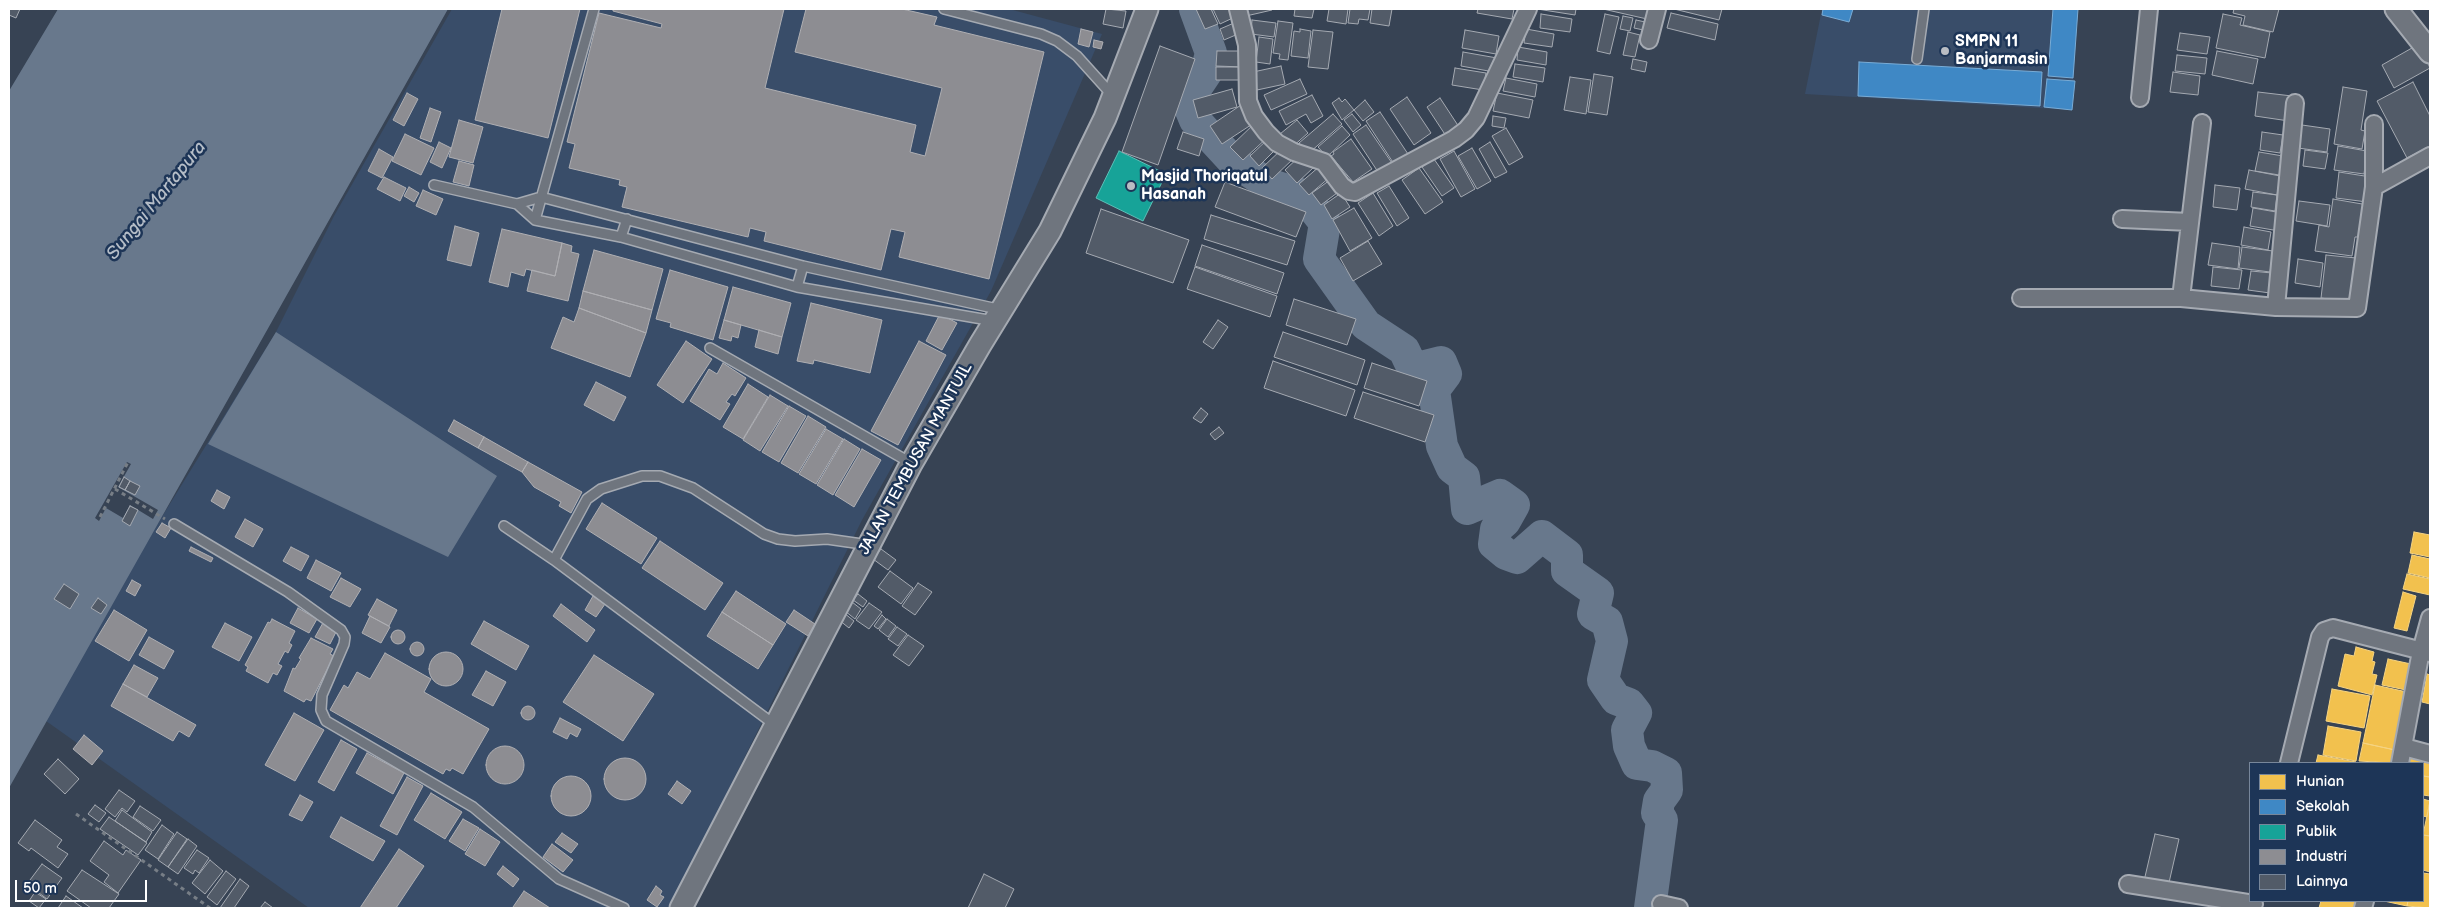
<!DOCTYPE html>
<style>
body{margin:0}
#map{position:relative;width:2439px;height:917px;overflow:hidden;background:#374354;font-family:"Balsamiq Sans",sans-serif}
canvas{display:block}
.frame{position:absolute;inset:0;border:10px solid #fff;pointer-events:none}
.legend{position:absolute;left:2249px;top:762px;width:175px;height:140px;box-sizing:border-box;background:#1d3557;border:1px solid #77869a;margin:0;padding:6px 9px;list-style:none;font-size:15px;color:#fff}
.legend li{display:flex;align-items:center;gap:10px;height:25px}
.legend b{width:25px;border:1px solid #77869a}
.scale{position:absolute;left:15px;top:880px;width:132px;height:22px;box-sizing:border-box;border:2px solid #fff;border-top:0;padding-left:6px;font-size:15px;line-height:18px;white-space:nowrap;color:#fff;-webkit-text-stroke:4px #1d3557;paint-order:stroke}
</style>
<div id="map">
<canvas width="2439" height="917"></canvas>
<div class="frame"></div>
<ul class="legend">
<li><b style="height:14px;background:#f2c14e"></b>Hunian</li>
<li><b style="height:14px;background:#3f88c5"></b>Sekolah</li>
<li><b style="height:14px;background:#17a398"></b>Publik</li>
<li><b style="height:14px;background:#8d8d92"></b>Industri</li>
<li><b style="height:14px;background:#525b68"></b>Lainnya</li>
</ul>
<div class="scale">50 m</div>
</div>
<script>
const context = document.querySelector('canvas').getContext('2d');
context.lineJoin = 'round';
function fill(path, color) { context.fillStyle = color; context.fill(path, 'evenodd'); }
const toPath = rows => new Path2D(rows.map(r => 'M' + r).join(''));
function stroke(path, color, width, dash) { context.strokeStyle = color; context.lineWidth = width; context.lineCap = dash ? 'butt' : 'round'; context.setLineDash(dash || []); context.stroke(path); }
function label(font, color, halo, rows, align = 'center') {
  context.font = font + ' "Balsamiq Sans",sans-serif'; context.lineWidth = 5; context.setLineDash([]); context.textBaseline = 'middle'; context.strokeStyle = halo; context.fillStyle = color; for (const [text, x, y, turn = 0] of rows) {
    context.save(); context.translate(x, y); context.rotate((+turn || 0) * Math.PI / 180); context.textAlign = isNaN(turn) ? turn : align; if (halo) context.strokeText(text, 0, 0); context.fillText(text, 0, 0); context.restore();
  }
}
const built = toPath([
 [452,9,1009,9,1102,34,991,291,862,520,670,908,309,908,39,716,276,332,334,216],
 [1822,9,2078,9,2072,110,1805,94]
]);
const water = toPath([
 [58,9,448,9,9,788,9,91],
 [276,332,497,476,448,557,208,444]
]);
const pier = toPath([
 [127,462,131,464,118,487,158,510,153,519,130,505,123,518,106,508,99,521,95,518]
]);
const homes = toPath([
 [2414,532,2430,535,2430,557,2410,553,2414,532],
 [2412,555,2430,559,2430,578,2408,573,2412,555],
 [2407,574,2430,579,2430,595,2403,589,2407,574],
 [2403,592,2416,596,2407,631,2394,628,2403,592],
 [2356,647,2374,652,2372,661,2375,662,2372,674,2377,675,2372,695,2338,686,2345,654,2354,656,2356,647],
 [2388,659,2411,664,2406,690,2382,685,2388,659],
 [2427,674,2430,675,2430,704,2422,702,2427,674],
 [2375,685,2407,692,2395,750,2363,743,2375,685],
 [2332,689,2370,696,2364,728,2326,721,2332,689],
 [2328,726,2361,732,2356,761,2323,755,2328,726],
 [2363,743,2395,750,2392,763,2359,761,2363,743],
 [2409,753,2430,757,2430,777,2423,776,2423,763,2407,763,2409,753],
 [2318,755,2356,762,2356,763,2316,763,2318,755],
 [2423,776,2430,777,2430,796,2423,795,2423,776],
 [2423,799,2430,801,2427,817,2423,816,2423,799],
 [2430,801,2430,836,2423,835,2430,801],
 [2423,835,2430,836,2430,872,2423,870,2423,835],
 [2423,873,2430,874,2430,908,2407,906,2408,901,2423,901,2423,873],
 [2321,901,2356,901,2354,908,2319,908,2321,901],
 [2384,901,2408,901,2407,906,2384,901]
]);
const schools = toPath([
 [1823,9,1853,9,1849,22,1822,15,1823,9],
 [2053,9,2078,9,2073,78,2048,76,2053,9],
 [1859,62,2042,72,2040,106,1858,96,1859,62],
 [2047,79,2075,81,2072,110,2044,107,2047,79]
]);
const public = toPath([
 [1119,151,1166,174,1143,221,1096,198,1119,151]
]);
const industry = toPath([
 [502,9,580,9,548,138,475,120,502,9],
 [613,9,784,9,765,88,916,125,910,152,925,156,942,88,795,52,806,9,902,9,937,17,934,25,1044,52,989,279,899,257,905,232,891,229,881,270,764,241,766,232,750,228,748,237,622,207,627,187,619,185,620,180,569,168,575,144,567,142,599,13,661,28,662,24,613,11,613,9],
 [1081,29,1093,32,1089,47,1078,44,1081,29],
 [1094,40,1103,42,1101,49,1093,47,1094,40],
 [407,93,418,99,404,126,393,120,407,93],
 [430,108,441,112,431,142,420,138,430,108],
 [459,120,483,127,473,163,449,157,459,120],
 [405,134,434,148,421,175,392,161,405,134],
 [439,142,451,148,442,168,430,162,439,142],
 [379,149,393,157,382,178,368,171,379,149],
 [459,161,474,165,469,186,453,182,459,161],
 [384,177,406,188,400,201,377,189,384,177],
 [409,187,419,193,414,202,404,196,409,187],
 [423,190,443,199,436,215,416,206,423,190],
 [455,226,479,233,471,266,447,260,455,226],
 [502,229,562,243,555,276,526,269,524,276,511,272,508,287,489,282,502,229],
 [562,243,572,246,571,252,579,254,568,301,527,291,532,270,555,276,562,243],
 [594,250,663,269,652,310,583,291,594,250],
 [670,270,728,287,713,340,670,327,671,323,656,319,670,270],
 [733,287,791,303,782,337,724,320,733,287],
 [583,291,652,310,646,333,579,308,583,291],
 [811,303,882,320,870,373,814,360,813,364,797,361,811,303],
 [579,308,646,333,630,377,551,348,563,317,574,322,579,308],
 [940,314,957,323,942,350,926,341,940,314],
 [724,320,741,325,738,338,732,336,731,341,719,338,724,320],
 [759,330,782,337,778,354,755,347,759,330],
 [686,341,712,359,683,403,657,385,686,341],
 [919,341,946,355,898,445,871,431,919,341],
 [723,363,746,378,735,396,732,394,726,402,730,404,720,420,690,401,709,369,717,374,723,363],
 [596,382,626,397,614,421,584,405,596,382],
 [748,384,768,397,743,439,723,427,748,384],
 [770,395,788,406,760,451,743,440,770,395],
 [789,406,806,416,779,462,762,452,789,406],
 [808,416,826,427,798,473,781,463,808,416],
 [454,420,484,437,478,448,448,431,454,420],
 [826,429,843,439,816,484,799,474,826,429],
 [484,437,528,462,522,472,478,448,484,437],
 [844,439,860,449,833,495,817,485,844,439],
 [862,449,881,460,854,507,835,495,862,449],
 [528,462,582,492,571,513,559,506,561,502,534,487,522,472,528,462],
 [217,490,230,497,224,509,211,501,217,490],
 [602,503,657,538,641,564,586,529,602,503],
 [245,519,263,529,253,547,235,537,245,519],
 [162,523,171,528,165,538,156,532,162,523],
 [660,541,723,583,705,610,642,568,660,541],
 [191,547,213,558,211,562,189,551,191,547],
 [291,547,309,556,301,571,283,561,291,547],
 [316,560,341,573,331,591,307,578,316,560],
 [341,578,361,589,350,607,330,597,341,578],
 [132,580,141,585,135,596,126,591,132,580],
 [736,591,786,624,773,645,722,612,736,591],
 [593,596,605,604,596,617,585,610,593,596],
 [377,599,397,610,389,626,368,615,377,599],
 [561,604,595,630,587,642,553,616,561,604],
 [298,608,317,619,309,633,290,623,298,608],
 [114,610,147,630,129,661,95,641,114,610],
 [794,610,815,624,808,636,786,622,794,610],
 [722,612,773,645,758,669,707,636,722,612],
 [370,616,390,627,381,643,362,633,370,616],
 [272,619,295,631,289,643,292,645,288,653,285,651,278,664,282,666,277,675,273,673,268,683,246,671,248,667,245,665,268,622,270,623,272,619],
 [324,621,333,626,331,630,336,632,330,644,315,637,324,621],
 [484,621,529,646,516,670,471,644,484,621],
 [225,623,252,637,239,661,212,647,225,623],
 '391 637a7 7 0 1 1 14 0a7 7 0 1 1-14 0Z',
 [149,637,174,651,164,669,139,655,149,637],
 [311,638,333,649,330,654,334,656,311,701,306,699,304,702,284,691,293,668,295,669,301,659,299,658,311,638],
 '410 649a7 7 0 1 1 14 0a7 7 0 1 1-14 0Z',
 '429 669a17 17 0 1 1 34 0a17 17 0 1 1-34 0Z',
 [385,653,431,679,424,692,489,729,463,774,452,768,450,771,446,769,443,774,330,710,344,685,348,688,357,672,370,679,385,653],
 [594,655,654,694,623,741,563,702,594,655],
 [134,665,158,678,147,697,123,684,134,665],
 [486,671,506,682,493,706,472,695,486,671],
 [123,684,196,725,189,737,179,731,173,741,111,706,123,684],
 '521 713a7 7 0 1 1 14 0a7 7 0 1 1-14 0Z',
 [294,713,324,730,295,781,265,765,294,713],
 [560,718,581,729,577,737,570,733,567,739,553,732,560,718],
 [84,735,103,751,92,765,73,749,84,735],
 [341,740,357,749,334,791,318,782,341,740],
 '486 765a19 19 0 1 1 38 0a19 19 0 1 1-38 0Z',
 [367,753,404,773,393,794,356,773,367,753],
 '604 779a21 21 0 1 1 42 0a21 21 0 1 1-42 0Z',
 '551 796a20 20 0 1 1 40 0a20 20 0 1 1-40 0Z',
 [407,777,423,786,397,835,380,826,407,777],
 [677,781,691,791,682,804,668,794,677,781],
 [431,793,462,812,445,839,414,820,431,793],
 [300,795,313,802,302,821,289,815,300,795],
 [341,817,385,841,373,861,330,837,341,817],
 [463,819,479,828,465,851,449,841,463,819],
 [480,829,500,842,485,866,465,854,480,829],
 [562,833,578,844,571,853,555,842,562,833],
 [552,844,573,860,563,872,543,857,552,844],
 [399,849,424,866,396,908,360,908,399,849],
 [503,866,519,879,513,887,497,874,503,866],
 [656,886,662,891,660,895,664,897,657,907,647,900,656,886],
 [524,891,550,908,515,908,513,907,524,891]
]);
const river = toPath([
 [1195,9,1211,53,1206,73,1190,97,1190,108,1195,120,1232,160,1268,184,1303,195,1325,223,1319,259,1366,325,1404,350,1413,369,1441,362,1446,374,1434,390,1442,446,1452,468,1464,477,1467,509,1500,495,1514,505,1505,521,1496,529,1494,544,1506,554,1517,558,1542,536,1567,555,1567,571,1598,593,1593,614,1607,622,1612,641,1603,680,1616,699,1629,704,1636,713,1627,730,1629,746,1637,764,1652,766,1666,773,1667,790,1659,801,1657,813,1662,820,1650,908]
]);
const building = toPath([
 [9,9,20,9,16,18,9,15,9,9],
 [1106,9,1126,11,1123,28,1103,24,1106,9],
 [1196,9,1211,9,1218,24,1205,29,1196,9],
 [1213,9,1234,9,1237,16,1220,24,1213,9],
 [1245,9,1271,9,1272,10,1246,16,1245,9],
 [1295,9,1314,9,1312,18,1294,16,1295,9],
 [1329,9,1348,9,1346,24,1327,21,1329,9],
 [1350,9,1370,9,1368,20,1359,19,1358,24,1348,23,1350,9],
 [1372,9,1392,9,1389,26,1370,23,1372,9],
 [1478,9,1514,9,1512,19,1477,13,1478,9],
 [1537,9,1576,9,1575,15,1537,9],
 [1603,9,1649,9,1647,19,1603,9],
 [1674,9,1722,9,1719,20,1674,9],
 [2234,9,2279,9,2273,32,2243,25,2245,16,2233,13,2234,9],
 [1671,13,1718,24,1715,40,1667,28,1671,13],
 [1541,14,1572,19,1570,32,1540,28,1541,14],
 [1605,14,1619,17,1610,54,1597,51,1605,14],
 [2223,14,2242,18,2240,25,2270,32,2265,58,2216,48,2223,14],
 [1623,16,1633,18,1630,31,1620,29,1623,16],
 [1252,20,1276,23,1274,37,1251,34,1252,20],
 [1636,20,1650,23,1648,31,1634,28,1636,20],
 [1278,21,1293,23,1288,60,1279,59,1280,54,1273,53,1278,21],
 [1234,23,1238,34,1224,40,1220,29,1234,23],
 [1300,29,1311,31,1308,58,1291,56,1294,31,1300,32,1300,29],
 [1526,29,1554,34,1552,47,1524,43,1526,29],
 [1313,30,1333,32,1328,69,1308,67,1313,30],
 [1465,30,1499,36,1496,54,1462,48,1465,30],
 [1628,32,1640,35,1635,57,1623,55,1628,32],
 [2180,33,2210,37,2207,54,2177,50,2180,33],
 [1259,37,1273,39,1270,64,1256,62,1259,37],
 [2419,44,2430,68,2394,88,2382,65,2419,44],
 [1160,46,1195,59,1158,165,1122,152,1160,46],
 [1518,47,1547,52,1546,65,1517,60,1518,47],
 [1217,51,1245,51,1244,67,1216,66,1217,51],
 [2217,51,2258,59,2253,84,2212,75,2217,51],
 [1463,52,1497,58,1494,72,1461,66,1463,52],
 [2177,55,2207,58,2205,74,2175,71,2177,55],
 [1633,59,1647,62,1645,72,1631,69,1633,59],
 [1515,64,1545,68,1543,82,1513,77,1515,64],
 [1281,66,1285,84,1257,90,1253,72,1281,66],
 [1216,67,1246,67,1246,80,1216,80,1216,67],
 [1455,68,1486,73,1483,90,1452,85,1455,68],
 [2173,72,2200,76,2198,95,2170,92,2173,72],
 [1594,74,1613,77,1607,115,1588,112,1594,74],
 [1570,77,1591,80,1586,114,1564,110,1570,77],
 [1506,78,1537,84,1535,97,1503,91,1506,78],
 [1300,79,1307,94,1271,110,1264,95,1300,79],
 [2413,82,2430,116,2430,146,2407,158,2377,101,2413,82],
 [2343,87,2367,91,2361,130,2365,131,2362,149,2334,144,2343,87],
 [1232,89,1237,107,1198,118,1193,100,1232,89],
 [2258,92,2292,96,2289,121,2255,116,2258,92],
 [1497,93,1533,100,1529,118,1493,111,1497,93],
 [1312,95,1323,116,1311,123,1306,114,1286,125,1279,111,1312,95],
 [1407,97,1431,133,1414,145,1390,109,1407,97],
 [1339,98,1342,102,1345,99,1354,110,1342,120,1332,103,1339,98],
 [1440,98,1459,127,1446,136,1427,107,1440,98],
 [1365,100,1374,112,1363,121,1354,110,1365,100],
 [1244,103,1257,121,1222,144,1210,126,1244,103],
 [1380,112,1408,154,1394,164,1366,121,1380,112],
 [1333,114,1342,124,1309,153,1299,143,1333,114],
 [1352,114,1361,125,1353,132,1344,120,1352,114],
 [1493,116,1506,118,1504,128,1492,126,1493,116],
 [1297,120,1308,133,1291,148,1280,134,1297,120],
 [1256,122,1269,136,1243,160,1230,147,1256,122],
 [1366,125,1394,166,1380,175,1353,134,1366,125],
 [2302,125,2330,129,2327,152,2298,148,2302,125],
 [1342,126,1350,135,1327,157,1318,147,1342,126],
 [1506,128,1523,157,1509,165,1492,136,1506,128],
 [1183,132,1204,139,1199,156,1177,149,1183,132],
 [2262,132,2283,135,2280,153,2260,150,2262,132],
 [1269,138,1278,147,1259,166,1250,156,1269,138],
 [1351,139,1372,169,1353,182,1331,156,1334,154,1333,152,1351,139],
 [1490,142,1507,172,1495,178,1479,149,1490,142],
 [2338,146,2367,151,2364,174,2334,170,2338,146],
 [1284,147,1294,158,1272,179,1262,168,1284,147],
 [1472,148,1491,181,1477,189,1458,156,1472,148],
 [2305,150,2328,153,2325,169,2303,166,2305,150],
 [1454,151,1475,189,1461,197,1440,159,1454,151],
 [2259,152,2283,156,2279,175,2255,171,2259,152],
 [1301,155,1313,168,1297,183,1285,170,1301,155],
 [1434,159,1454,188,1442,196,1422,167,1434,159],
 [1320,166,1330,177,1309,195,1299,184,1320,166],
 [1419,168,1443,202,1425,214,1402,180,1419,168],
 [2249,170,2280,176,2277,195,2245,189,2249,170],
 [2339,172,2371,177,2367,202,2336,198,2339,172],
 [1330,180,1341,190,1321,205,1312,193,1330,180],
 [1225,182,1306,212,1296,237,1215,207,1225,182],
 [2215,185,2240,188,2237,210,2213,207,2215,185],
 [1389,186,1409,218,1397,226,1377,193,1389,186],
 [2253,192,2277,195,2275,211,2251,207,2253,192],
 [1341,193,1350,207,1332,219,1324,205,1341,193],
 [1373,193,1393,226,1379,236,1358,203,1373,193],
 [2333,199,2368,205,2363,237,2355,237,2352,256,2315,251,2319,225,2329,227,2333,199],
 [2299,201,2330,205,2327,226,2296,221,2299,201],
 [1354,208,1372,238,1350,251,1333,220,1354,208],
 [2253,208,2282,213,2279,231,2250,226,2253,208],
 [1101,209,1189,240,1173,283,1086,253,1101,209],
 [1211,215,1295,241,1287,265,1204,239,1211,215],
 [2244,227,2271,232,2268,250,2241,245,2244,227],
 [1368,241,1382,264,1353,281,1340,258,1368,241],
 [2212,243,2240,247,2238,269,2208,265,2212,243],
 [1202,245,1284,273,1277,294,1195,266,1202,245],
 [2242,247,2273,251,2270,272,2239,268,2242,247],
 [2326,255,2356,258,2351,302,2321,298,2326,255],
 [2298,259,2323,263,2320,287,2295,283,2298,259],
 [1195,267,1277,296,1270,317,1187,289,1195,267],
 [2213,267,2242,270,2239,289,2211,286,2213,267],
 [2251,271,2272,273,2270,293,2248,290,2251,271],
 [1294,299,1356,319,1347,345,1286,325,1294,299],
 [1218,320,1228,327,1213,349,1203,342,1218,320],
 [1283,332,1365,360,1357,385,1274,357,1283,332],
 [1273,361,1355,390,1346,416,1264,388,1273,361],
 [1372,363,1427,381,1419,406,1364,388,1372,363],
 [1363,392,1434,415,1425,442,1354,418,1363,392],
 [1201,408,1208,414,1201,423,1193,418,1201,408],
 [1219,427,1224,433,1215,440,1210,434,1219,427],
 [124,477,130,481,125,490,119,487,124,477],
 [130,481,140,486,135,495,125,490,130,481],
 [130,506,138,510,130,526,122,521,130,506],
 [881,549,896,560,888,570,873,559,881,549],
 [890,571,913,588,901,604,878,587,890,571],
 [918,583,932,592,915,615,902,606,918,583],
 [64,584,79,594,70,609,54,599,64,584],
 [858,594,867,601,863,607,853,600,858,594],
 [98,598,107,605,101,614,91,608,98,598],
 [852,602,861,609,855,619,845,611,852,602],
 [869,603,882,612,869,629,856,620,869,603],
 [844,613,854,621,849,628,839,620,844,613],
 [882,615,886,619,878,629,874,626,882,615],
 [887,619,896,626,888,637,879,630,887,619],
 [897,627,907,634,898,646,888,639,897,627],
 [908,635,924,646,909,666,893,655,908,635],
 [58,759,79,779,65,794,44,774,58,759],
 [119,790,135,801,127,812,122,808,115,817,105,809,119,790],
 [95,805,106,813,99,822,88,814,95,805],
 [140,806,161,820,153,831,133,817,140,806],
 [122,810,152,832,146,842,115,821,122,810],
 [109,817,147,843,138,855,100,829,109,817],
 [35,820,62,840,57,847,68,854,58,868,31,848,29,851,18,843,35,820],
 [162,825,174,834,158,859,145,850,162,825],
 [177,832,187,839,168,867,158,860,177,832],
 [2155,834,2179,839,2168,887,2144,881,2155,834],
 [188,839,197,846,178,874,168,867,188,839],
 [104,841,123,855,126,850,141,860,118,893,104,882,109,875,90,861,104,841],
 [197,850,209,858,199,873,195,870,193,874,184,868,197,850],
 [210,860,223,871,205,894,192,883,210,860],
 [42,864,62,878,47,899,27,884,42,864],
 [82,870,119,894,109,908,91,908,67,891,82,870],
 [226,871,236,879,217,905,207,897,226,871],
 [984,874,1014,889,1005,908,968,908,984,874],
 [240,879,249,886,234,908,220,908,240,879],
 [35,892,46,899,39,908,29,901,35,892],
 [66,896,83,908,58,908,66,896],
 [265,902,273,908,260,908,265,902]
]);
const path = toPath([
 [115,489,165,519],
 [100,517,128,462],
 [76,814,210,908]
]);
const service = toPath([
 [944,9,1041,34,1057,41,1077,56,1113,96],
 [1917,59,1924,9],
 [434,185,517,204,535,220,621,237,797,287,994,321],
 [517,204,541,197,803,266,1002,310],
 [535,220,594,9],
 [621,237,627,219],
 [797,287,803,266],
 [710,348,911,463],
 [174,524,288,592,341,630,345,637,344,644,322,695,321,710,326,721,473,807,559,879,624,908],
 [504,526,554,560,775,725],
 [554,560,587,499,601,489,642,476,660,476,693,488,764,534,778,539,795,541,827,539,869,545]
]);
const minor = toPath([
 [1238,9,1247,45,1248,101,1254,116,1266,132,1277,143,1294,152,1324,162,1342,186,1349,191,1355,192,1454,139,1466,130,1476,118,1528,9],
 [1649,40,1657,9],
 [2140,98,2149,9],
 [2374,124,2374,187],
 [2122,219,2190,222],
 [2021,298,2181,298,2276,307,2357,308,2374,187,2430,156],
 [2181,298,2202,123],
 [2276,307,2295,103],
 [2404,747,2430,754],
 [2289,763,2320,637,2324,631,2333,628,2430,653],
 [2400,763,2421,651,2430,618],
 [2128,884,2254,904],
 [1661,904,1679,908],
 [2363,908,2365,901]
]);
const tertiary = toPath([
 [2396,9,2430,52],
 [681,908,911,464,980,345,1050,231,1105,118,1147,9]
]);
const markers = [
 [1945,51,5,"#b9bdc3"],
 [1131,186,5,"#b9bdc3"]
];
const poiNames = [
 ["SMPN 11",1955,42],
 ["Banjarmasin",1955,60],
 ["Masjid Thoriqatul",1141,177],
 ["Hasanah",1141,195]
];
const streetNames = [
 ["JALAN TEMBUSAN MANTUIL",916,459,-61]
];
const waterNames = [
 ["Sungai Martapura",157,201,-51]
];
fill(built, '#394d69');
fill(water, '#68788c');
fill(pier, '#374354');
fill(homes, '#f2c14e');
stroke(homes, '#f6d483', 1);
fill(schools, '#3f88c5');
stroke(schools, '#79acd6', 1);
fill(public, '#17a398');
stroke(public, '#5dbfb7', 1);
fill(industry, '#8d8d92');
stroke(industry, '#afafb3', 1);
stroke(river, '#68788c', 32);
fill(building, '#525b68');
stroke(building, '#a5aab2', 1);
stroke(service, '#a5aab2', 12);
stroke(minor, '#a5aab2', 20);
stroke(tertiary, '#a5aab2', 25);
stroke(path, '#777e86', 3, [4, 4]);
stroke(service, '#6f757e', 9);
stroke(minor, '#6f757e', 16);
stroke(tertiary, '#6f757e', 21);
for (const [x, y, r, color] of markers) { const dot = new Path2D(); dot.arc(x, y, r, 0, 2 * Math.PI); context.fillStyle = color; context.fill(dot); stroke(dot, '#1d3557', 2); }
label('bold 16px', '#fff', '#1d3557', poiNames, 'left');
label('16px', '#fff', '#1d3557', streetNames);
label('italic 18px', '#b6bec8', '#1d3557', waterNames);
</script>
